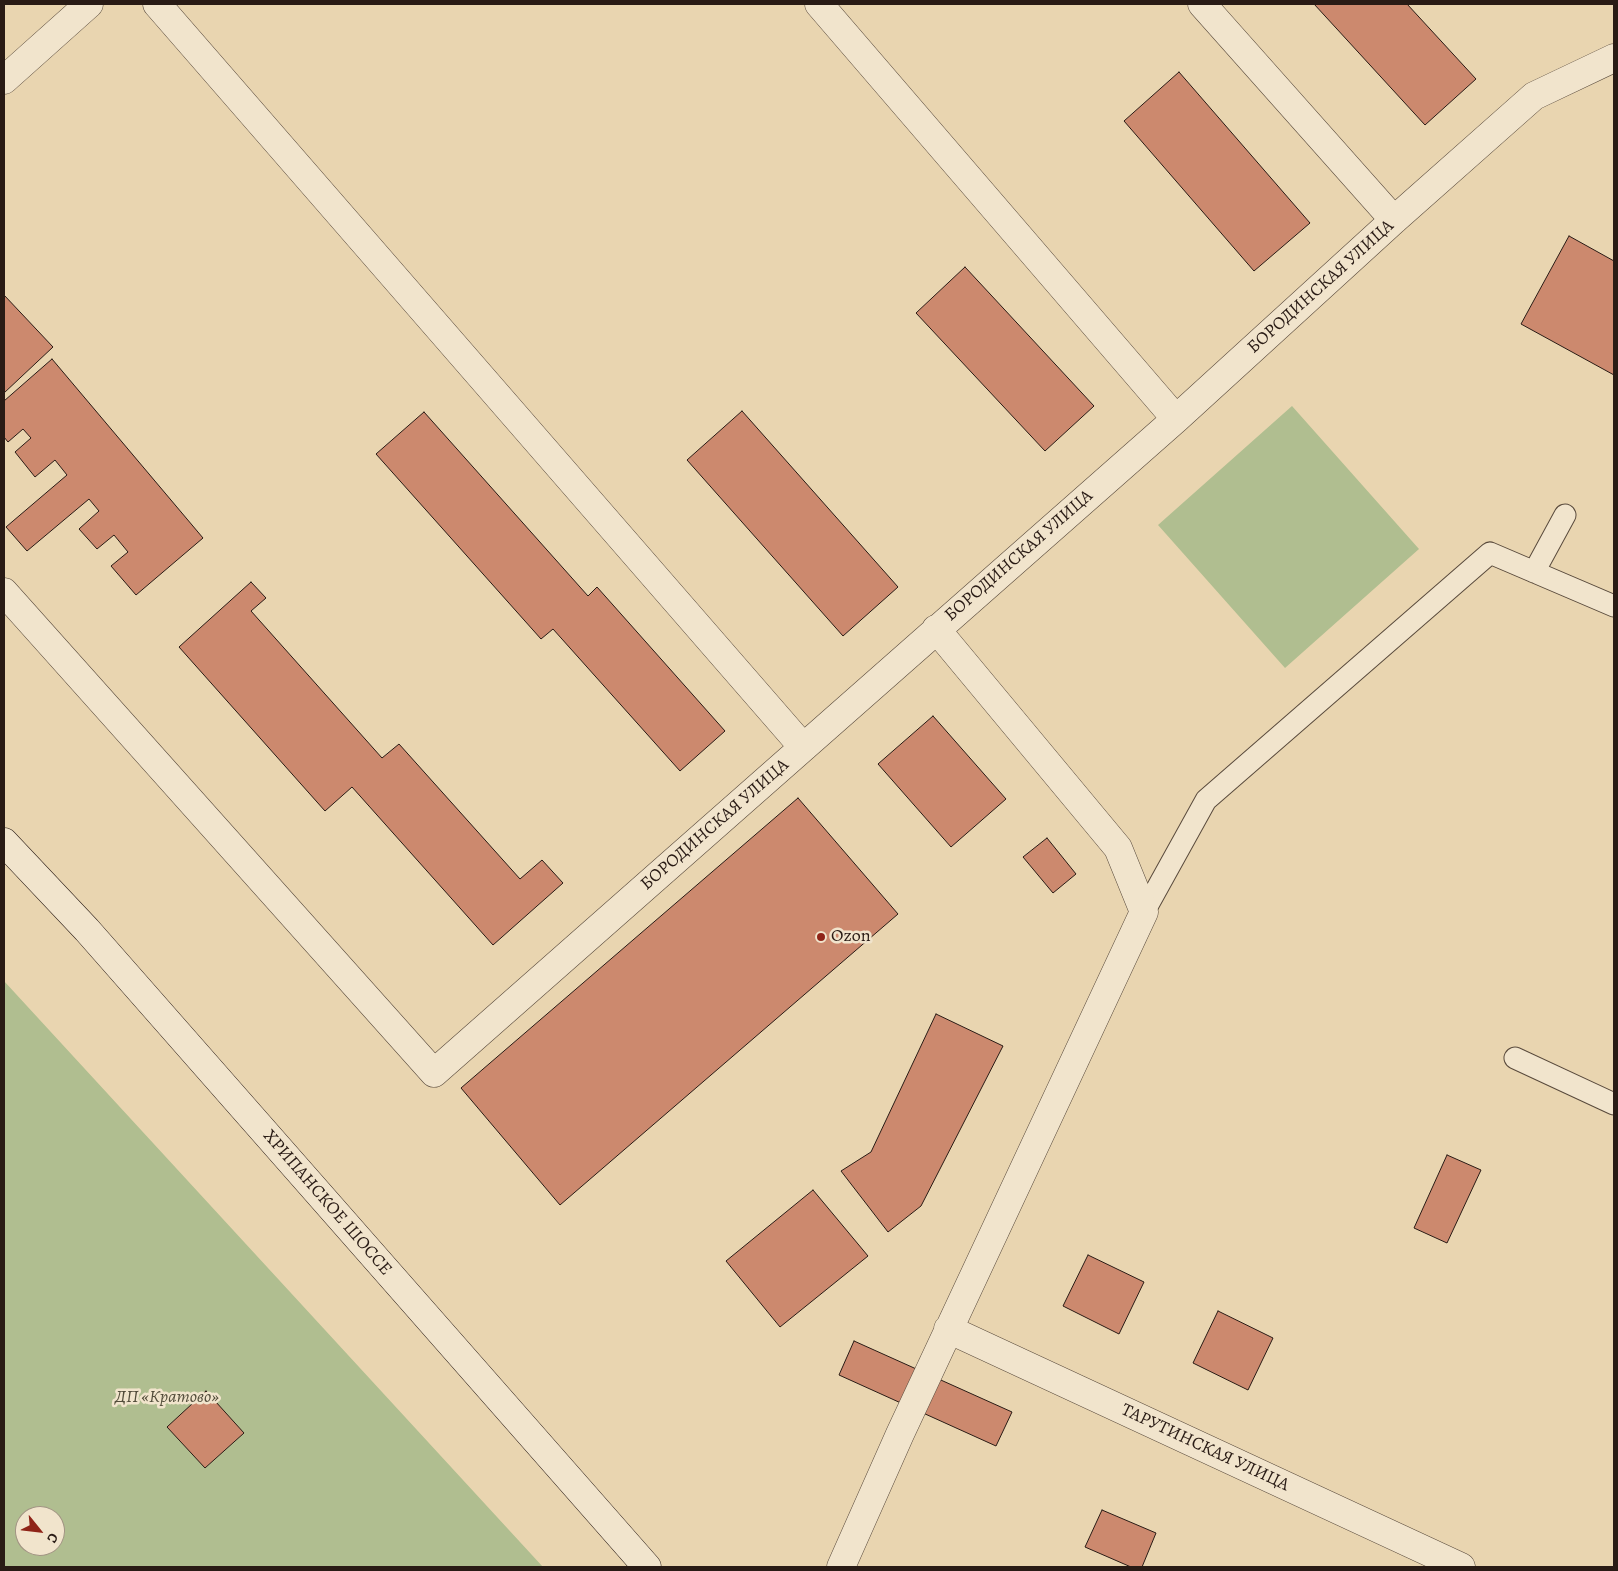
<!DOCTYPE html>
<meta charset="utf-8">
<style>
body{margin:0}
#map{position:relative;width:1618px;height:1571px;overflow:hidden;background:#e9d5b0;font-family:Alegreya,serif}
canvas{display:block}
.frame{position:absolute;inset:0;border:5px solid #291b15;pointer-events:none}
.north{position:absolute;left:15px;top:1506px;width:50px;height:50px;box-sizing:border-box;background:#f1e4cc;border:1px solid #a19483;border-radius:50%;rotate:119deg;font-size:14px;font-weight:700;line-height:20px;text-align:center;color:#291b15}
.north::after{content:'';display:block;margin:auto;width:18px;height:22px;background:#8f2418;clip-path:polygon(50% 0,100% 100%,50% 72%,0 100%)}
</style>
<div id="map">
<canvas width="1618" height="1571"></canvas>
<div class="frame"></div>
<div class="north">С</div>
</div>
<script>
const context = document.querySelector('canvas').getContext('2d');
context.lineJoin = 'round';
function fill(path, color) { context.fillStyle = color; context.fill(path, 'evenodd'); }
const toPath = rows => new Path2D(rows.map(r => 'M' + r).join(''));
function stroke(path, color, width, dash) { context.strokeStyle = color; context.lineWidth = width; context.lineCap = dash ? 'butt' : 'round'; context.setLineDash(dash || []); context.stroke(path); }
function label(font, color, halo, rows, align = 'center') {
  context.font = font + ' Alegreya,serif'; context.lineWidth = 5; context.setLineDash([]); context.textBaseline = 'middle'; context.strokeStyle = halo; context.fillStyle = color; for (const [text, x, y, turn = 0] of rows) {
    context.save(); context.translate(x, y); context.rotate((+turn || 0) * Math.PI / 180); context.textAlign = isNaN(turn) ? turn : align; if (halo) context.strokeText(text, 0, 0); context.fillText(text, 0, 0); context.restore();
  }
}
const green = toPath([
 [1292,406,1419,549,1285,668,1158,525],
 [4,981,543,1567,4,1567],
 [25,1516,55,1516,55,1546,25,1546]
]);
const building = toPath([
 [1314,4,1407,4,1476,79,1425,125,1314,4],
 [1179,72,1310,223,1254,271,1124,121,1179,72],
 [1569,236,1614,261,1614,375,1521,324,1569,236],
 [965,267,1094,406,1045,451,916,313,965,267],
 [4,295,53,347,4,393,4,295],
 [52,359,203,538,136,595,111,566,128,552,114,535,97,549,79,529,99,511,89,499,27,551,6,527,67,475,55,460,35,477,15,452,31,438,23,429,8,442,4,437,4,401,52,359],
 [742,411,898,587,843,636,687,460,742,411],
 [424,412,588,596,597,587,725,731,680,771,553,629,541,639,376,454,424,412],
 [251,582,266,598,251,611,382,758,399,744,520,879,542,860,563,883,493,945,352,787,325,811,179,647,251,582],
 [933,716,1006,799,951,847,878,764,933,716],
 [798,798,898,914,560,1205,461,1088,798,798],
 [1047,838,1076,874,1053,893,1023,857,1047,838],
 [936,1014,1003,1046,921,1206,888,1232,841,1171,871,1152,936,1014],
 [1447,1155,1481,1170,1447,1243,1414,1228,1447,1155],
 [813,1190,868,1256,780,1327,726,1261,813,1190],
 [1088,1255,1144,1282,1119,1334,1063,1306,1088,1255],
 [1218,1311,1273,1338,1248,1390,1193,1363,1218,1311],
 [854,1341,1012,1412,996,1446,839,1375,854,1341],
 [206,1391,244,1433,205,1468,167,1427,206,1391],
 [1102,1510,1156,1533,1142,1567,1131,1567,1085,1547,1102,1510]
]);
const lane = toPath([
 [1534,572,1565,515],
 [1144,912,1206,800,1490,553,1614,606],
 [1515,1058,1614,1104]
]);
const street = toPath([
 [157,4,803,747],
 [819,4,1176,419],
 [1202,4,1394,220],
 [4,80,89,4],
 [4,592,434,1073,1176,419,1394,220,1534,96,1614,58],
 [948,1329,1461,1567],
 [841,1567,900,1434,1144,912,1118,848,936,629]
]);
const secondary = toPath([
 [4,842,87,930,647,1567]
]);
const markers = [
 [821,937,5,"#8f2418"]
];
const streetNames = [
 ["БОРОДИНСКАЯ УЛИЦА",1321,287,-42],
 ["БОРОДИНСКАЯ УЛИЦА",1019,556,-41],
 ["БОРОДИНСКАЯ УЛИЦА",715,825,-41],
 ["ХРИПАНСКОЕ ШОССЕ",327,1203,49],
 ["ТАРУТИНСКАЯ УЛИЦА",1205,1448,25]
];
const poiNames = [
 ["Ozon",831,937]
];
const parkNames = [
 ["ДП «Кратово»",167,1398]
];
fill(green, '#b0be90');
fill(building, '#cc896e');
stroke(building, '#291b15', 1);
stroke(lane, '#594a3c', 23);
stroke(street, '#594a3c', 29);
stroke(secondary, '#291b15', 29);
stroke(lane, '#f1e4cc', 21);
stroke(street, '#f1e4cc', 28);
stroke(secondary, '#f1e4cc', 28);
for (const [x, y, r, color] of markers) { const dot = new Path2D(); dot.arc(x, y, r, 0, 2 * Math.PI); context.fillStyle = color; context.fill(dot); stroke(dot, '#f1e4cc', 2); }
label('18px', '#291b15', '#f1e4cc', streetNames);
label('18px', '#291b15', '#f1e4cc', poiNames, 'left');
label('italic 18px', '#524c3a', '#f1e4cc', parkNames);
</script>
